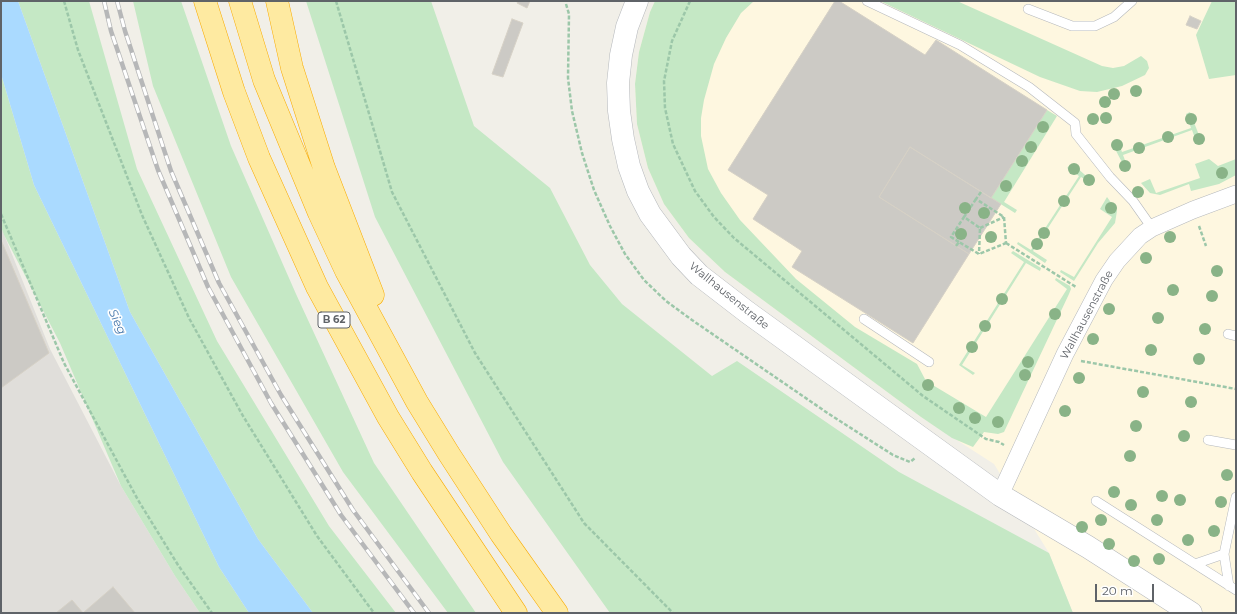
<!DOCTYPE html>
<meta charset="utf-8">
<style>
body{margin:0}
#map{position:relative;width:1237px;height:614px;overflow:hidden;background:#f1efe8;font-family:Montserrat,sans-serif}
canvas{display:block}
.frame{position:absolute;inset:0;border:2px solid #5f6368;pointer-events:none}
.scale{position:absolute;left:1095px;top:584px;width:59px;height:18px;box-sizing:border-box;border:2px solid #5f6368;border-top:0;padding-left:5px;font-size:12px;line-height:14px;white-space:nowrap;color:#5f6368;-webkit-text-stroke:3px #fff;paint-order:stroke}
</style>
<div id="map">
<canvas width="1237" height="614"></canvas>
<div class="frame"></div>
<div class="scale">20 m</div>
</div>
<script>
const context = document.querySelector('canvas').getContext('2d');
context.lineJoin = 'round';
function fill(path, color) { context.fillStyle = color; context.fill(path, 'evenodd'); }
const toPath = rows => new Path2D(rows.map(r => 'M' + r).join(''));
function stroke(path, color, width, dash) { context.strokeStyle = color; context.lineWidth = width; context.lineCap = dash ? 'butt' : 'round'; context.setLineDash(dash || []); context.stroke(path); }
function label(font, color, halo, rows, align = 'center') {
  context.font = font + ' Montserrat,sans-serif'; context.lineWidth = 3.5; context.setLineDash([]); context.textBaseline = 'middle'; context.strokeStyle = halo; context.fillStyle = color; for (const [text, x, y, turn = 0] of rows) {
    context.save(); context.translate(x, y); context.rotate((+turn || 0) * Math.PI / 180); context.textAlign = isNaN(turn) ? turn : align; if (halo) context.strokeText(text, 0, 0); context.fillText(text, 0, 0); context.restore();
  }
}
const commercial = toPath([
 [655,1,1236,1,1236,613,1073,613,1049,553,994,464,921,417,725,272,689,238,664,204,648,168,637,124,635,84,639,52,650,12]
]);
const industrial = toPath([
 [1,227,50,349,121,486,175,576,200,613,1,613]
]);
const green = toPath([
 [18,1,89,1,137,169,217,341,329,526,396,613,313,613,258,539,130,312],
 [133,1,181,1,231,146,296,294,374,463,476,613,448,613,343,472,231,277,153,86],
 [306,1,431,1,474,126,550,188,590,265,622,304,712,376,737,361,899,472,1049,553,1073,613,610,613,503,462,375,217],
 [655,1,754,1,741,13,726,38,714,64,704,100,701,118,701,136,708,169,721,193,740,220,796,279,855,327,917,364,926,381,986,417,1067,289,1055,280,1056,278,1070,286,1071,289,1069,294,1004,432,998,434,984,432,973,447,952,438,921,417,725,272,689,238,664,204,648,168,637,124,635,84,639,52,650,12],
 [880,1,957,1,1102,66,1113,68,1124,66,1141,56,1147,61,1149,68,1145,75,1122,86,1097,92,1080,91,1040,77],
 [1212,1,1236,1,1236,75,1209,79,1196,35],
 [1,74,34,185,219,567,249,613,200,613,175,576,121,486,60,343,4,235,1,227],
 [1047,110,1057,116,1004,202,1017,210,1015,213,991,198],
 [1190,112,1202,143,1197,144,1192,130,1123,155,1128,168,1126,170,1113,145,1115,140,1117,139,1122,152,1191,128,1186,114],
 [1209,159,1218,166,1236,159,1236,175,1219,184,1191,191,1189,184,1160,195,1150,193,1141,183,1150,179,1156,193,1200,178,1195,164],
 [1070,165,1075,166,1094,183,1093,184,1081,177,1033,251,1047,260,1045,263,1017,244,1018,242,1031,250,1079,176,1067,168],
 [1107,197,1117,211,1115,223,1098,243,1074,281,1060,272,1061,270,1074,277,1112,217,1100,209],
 [1013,251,1041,268,1040,271,1026,263,962,365,975,373,973,375,959,365,1024,262,1011,253]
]);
const water = toPath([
 [1,1,18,1,130,312,258,539,313,613,249,613,219,567,34,185,1,74]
]);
const building = toPath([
 [518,1,530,1,527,8,517,3,518,1],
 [835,1,839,1,925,55,936,40,1047,110,991,198,910,147,879,197,969,254,913,343,792,267,802,251,753,219,768,195,728,170,835,1],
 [1190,16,1201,21,1197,29,1186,25,1190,16],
 [512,19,523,23,503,77,492,74,512,19],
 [910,147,1001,204,969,254,879,197,910,147],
 [1,240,49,353,1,388,1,240],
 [113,587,135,613,56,613,72,600,83,613,113,587]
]);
const path = toPath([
 [64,1,78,50,142,215,189,318,243,416,317,536,374,613],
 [336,1,392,192,475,353,584,523,673,613],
 [690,1,672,41,664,81,665,108,673,144,695,191,714,217,734,238,923,396,986,439,999,442,1004,445],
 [566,4,569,14,568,78,572,111,582,153,594,190,610,226,625,254,644,280,666,301,692,320,829,414,893,455,910,462,915,458],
 [981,192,976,199,1004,217,1006,243],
 [976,199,964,217,980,228,979,254],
 [1,214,64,363,138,500,178,565,212,613],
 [1199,226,1206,246],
 [980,228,1004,217],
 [959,242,951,237,964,217],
 [1006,243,1076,287],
 [956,246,959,242,979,254,1006,243],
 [1081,361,1236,389]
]);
const service = toPath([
 [867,1,960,45,1029,87,1075,123,1076,134,1110,177,1133,201,1152,228],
 [1028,9,1072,26,1095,26,1114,17,1132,1],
 [864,319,929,362],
 [1228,334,1236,336],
 [1208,440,1236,445],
 [1096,501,1236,590],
 [1195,564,1224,554],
 [1229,586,1224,554,1236,497]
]);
const minor = toPath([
 [1000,495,1065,354,1104,280,1117,261,1140,236,1152,228,1193,210,1236,194]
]);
const tertiary = toPath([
 [637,1,627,27,621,55,618,83,619,111,623,139,629,166,638,191,650,214,681,256,699,275,747,312,1000,495,1088,547,1191,613]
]);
const trunk = toPath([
 [205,1,234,92,259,158,317,287,388,417,422,472,516,613],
 [240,1,264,80,319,213,346,271,417,402,449,454,501,534,557,613],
 [277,1,292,68,324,168,373,295]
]);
const rail = toPath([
 [104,1,111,31,158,170,208,287,271,403,341,515,414,613],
 [117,1,125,31,171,171,219,283,281,395,353,510,429,613]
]);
const trees = [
 [1136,91],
 [1114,94],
 [1105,102],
 [1106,118],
 [1093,119],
 [1191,119],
 [1043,127],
 [1168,137],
 [1199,139],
 [1117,145],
 [1031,147],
 [1139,148],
 [1022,161],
 [1125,166],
 [1074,169],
 [1222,173],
 [1089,180],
 [1006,186],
 [1138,192],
 [1064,201],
 [965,208],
 [1111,208],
 [984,213],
 [1044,233],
 [961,234],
 [991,237],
 [1170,237],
 [1037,244],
 [1146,258],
 [1217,271],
 [1173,290],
 [1212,296],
 [1002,299],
 [1109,309],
 [1055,314],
 [1158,318],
 [985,326],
 [1205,329],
 [1093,339],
 [972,347],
 [1151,350],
 [1199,359],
 [1028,362],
 [1025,375],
 [1079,378],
 [928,385],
 [1143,392],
 [1191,402],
 [959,408],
 [1065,411],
 [975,418],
 [998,422],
 [1136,426],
 [1184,436],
 [1130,456],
 [1227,475],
 [1114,492],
 [1162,496],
 [1180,500],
 [1221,502],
 [1131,505],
 [1101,520],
 [1157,520],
 [1082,527],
 [1214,531],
 [1188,540],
 [1109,544],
 [1159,559],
 [1134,561]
];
const shields = [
 [334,320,32]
];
const shieldNames = [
 ["B 62",334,320]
];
const streetNames = [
 ["Wallhausenstraße",729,296,39],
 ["Wallhausenstraße",1087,315,-62]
];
const waterNames = [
 ["Sieg",117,322,66]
];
fill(commercial, '#fef7e0');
fill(industrial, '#e0deda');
fill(green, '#c5e8c5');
fill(water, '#aadaff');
fill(building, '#cccac5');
stroke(building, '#d6d1c6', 1);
stroke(service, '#b5b8bc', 10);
stroke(minor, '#b5b8bc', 18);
stroke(tertiary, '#b5b8bc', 23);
stroke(trunk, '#f9ab00', 23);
stroke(path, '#9cc7a9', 2.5, [4, 2]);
stroke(service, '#fff', 9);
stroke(minor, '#fff', 17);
stroke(tertiary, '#fff', 22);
stroke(trunk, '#feeaa1', 22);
stroke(rail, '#b6b7b8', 4.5);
stroke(rail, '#fff', 3, [9]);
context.fillStyle = '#89b387';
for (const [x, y] of trees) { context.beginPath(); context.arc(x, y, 6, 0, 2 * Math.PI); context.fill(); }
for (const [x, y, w] of shields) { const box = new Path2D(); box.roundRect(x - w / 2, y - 8, w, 16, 3); context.fillStyle = '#fff'; context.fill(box); stroke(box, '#5f6368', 1); }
label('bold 10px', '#5f6368', null, shieldNames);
label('11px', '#5f6368', '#fff', streetNames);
label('italic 12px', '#4174aa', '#fff', waterNames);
</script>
